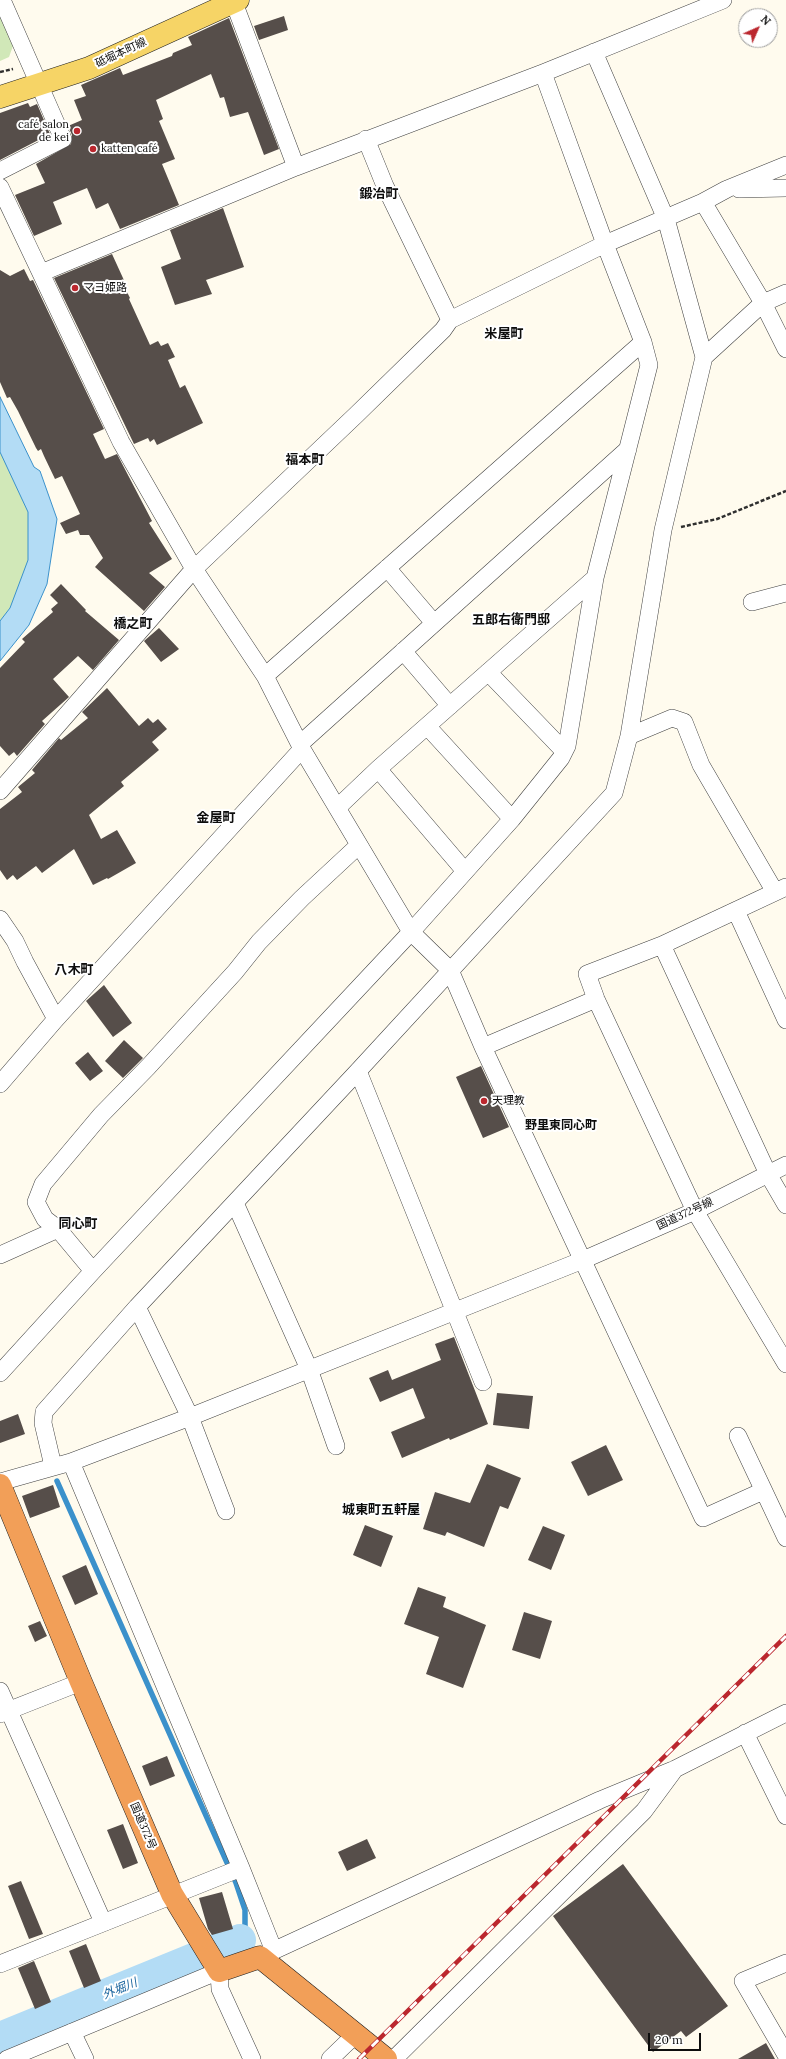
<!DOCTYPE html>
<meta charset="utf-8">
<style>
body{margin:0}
#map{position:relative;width:786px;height:2059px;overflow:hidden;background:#fffbee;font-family:Lora,serif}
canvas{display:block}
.north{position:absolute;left:738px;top:8px;width:40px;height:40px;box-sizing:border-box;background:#fff;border:1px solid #9e9e9e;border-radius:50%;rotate:45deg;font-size:11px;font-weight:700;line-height:16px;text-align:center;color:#0d0d0d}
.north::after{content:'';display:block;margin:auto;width:14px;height:18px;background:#bb272e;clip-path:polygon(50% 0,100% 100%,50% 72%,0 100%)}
.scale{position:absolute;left:648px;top:2033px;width:53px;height:18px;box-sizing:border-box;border:2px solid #0d0d0d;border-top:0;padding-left:5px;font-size:12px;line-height:14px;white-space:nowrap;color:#0d0d0d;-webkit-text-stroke:3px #fff;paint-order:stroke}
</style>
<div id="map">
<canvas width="786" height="2059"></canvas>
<div class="north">N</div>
<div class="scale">20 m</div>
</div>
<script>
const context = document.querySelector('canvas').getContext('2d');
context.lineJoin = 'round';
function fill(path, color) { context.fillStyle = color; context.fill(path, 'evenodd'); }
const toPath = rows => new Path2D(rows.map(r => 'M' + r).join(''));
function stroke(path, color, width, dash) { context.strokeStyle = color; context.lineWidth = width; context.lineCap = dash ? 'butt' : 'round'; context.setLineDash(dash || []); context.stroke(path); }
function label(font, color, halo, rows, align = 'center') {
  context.font = font + ' Lora,"Noto Sans JP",serif'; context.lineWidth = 4; context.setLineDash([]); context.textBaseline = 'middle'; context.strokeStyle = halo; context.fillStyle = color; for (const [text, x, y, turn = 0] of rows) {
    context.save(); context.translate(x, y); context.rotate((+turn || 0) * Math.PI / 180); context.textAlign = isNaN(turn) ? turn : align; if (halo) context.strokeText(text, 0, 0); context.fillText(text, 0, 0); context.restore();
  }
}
const green = toPath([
 [0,17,13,46,9,57,0,61],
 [0,435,20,459,37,561,0,635]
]);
const water = toPath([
 [0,397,34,467,40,471,57,519,47,584,29,625,0,661,0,621,10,608,28,560,28,512,0,452,0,397]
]);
const stream = toPath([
 [57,1481,236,1883,245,1910,245,1927,240,1940]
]);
const river = toPath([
 [0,2038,240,1940]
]);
const building = toPath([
 [284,16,288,30,259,40,254,26],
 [229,18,279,149,264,155,248,112,230,117,224,97,220,98,211,74,156,100,163,119,159,121,175,159,162,164,179,205,120,229,108,203,96,209,87,188,53,202,62,224,34,236,15,195,45,183,36,164,71,144,72,135,68,126,82,120,74,100,86,96,81,85,120,68,123,75,172,56,173,53,192,45,188,37],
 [28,103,30,107,37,104,50,134,0,160,0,113],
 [223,208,244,267,206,280,212,294,175,305,161,267,181,259,170,230],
 [112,254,128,289,126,290,130,298,129,299,150,345,158,341,161,346,168,343,175,357,168,360,180,388,185,385,203,423,157,445,154,439,150,442,148,438,134,444,54,278],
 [24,269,30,281,33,280,104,429,93,434,105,459,117,454,152,521,149,523,172,559,149,573,165,587,144,611,95,567,103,558,89,535,80,535,78,530,66,534,60,523,80,514,62,476,55,479,44,456,41,449,38,451,36,448,18,411,10,397,7,398,0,382,0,270,10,276],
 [61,584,86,610,85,611,119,640,93,670,78,656,53,679,69,697,42,721,45,724,17,756,14,752,9,756,0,746,0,668,25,642,22,639,53,612,51,609,58,603,50,595],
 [159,628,179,649,161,662,144,641],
 [107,688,139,726,148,718,153,723,158,719,167,729,152,742,159,750,121,782,124,786,89,815,101,839,117,830,136,863,108,879,107,878,93,885,74,849,42,873,36,866,17,880,13,875,7,880,0,870,0,809,22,792,18,787,35,773,32,770,59,738,61,740,88,718,82,712],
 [104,985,132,1023,113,1037,86,1001],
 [124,1040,143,1058,123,1078,105,1061],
 [88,1052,103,1071,90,1081,75,1063],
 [481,1066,509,1127,483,1138,456,1077],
 [454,1337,488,1424,450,1440,449,1438,402,1458,391,1432,425,1418,413,1388,380,1402,369,1378,388,1370,392,1380,441,1360,435,1344],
 [497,1393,533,1396,529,1429,493,1425],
 [18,1414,25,1434,0,1443,0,1421],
 [606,1445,623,1480,588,1496,571,1462],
 [487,1464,521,1478,508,1509,500,1506,484,1547,447,1532,445,1536,423,1529,435,1492,470,1503],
 [53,1485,60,1507,30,1518,22,1496],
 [365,1525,393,1536,381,1567,353,1555],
 [543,1526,565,1535,551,1570,528,1560],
 [86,1565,98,1594,75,1605,62,1576],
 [418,1587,446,1597,443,1607,486,1625,463,1688,426,1674,439,1637,404,1624],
 [524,1612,552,1621,540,1659,512,1650],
 [40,1621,47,1636,35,1642,28,1626],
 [167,1756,175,1776,150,1786,142,1766],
 [123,1824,138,1863,123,1869,107,1830],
 [367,1839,376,1858,347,1871,338,1852],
 [623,1864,728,2006,686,2037,681,2031,653,2052,553,1916],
 [21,1881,43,1934,29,1939,8,1886],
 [222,1892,233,1929,212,1935,208,1929,199,1898],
 [86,1944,101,1981,84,1988,69,1951],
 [34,1961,51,2002,35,2009,18,1968],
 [766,2043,775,2059,738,2059]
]);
const path = toPath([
 [0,72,13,69],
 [681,527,717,519,786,491]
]);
const minor = toPath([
 [233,0,296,167],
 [366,139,385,186,450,320],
 [0,171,63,139,2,0],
 [0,187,121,442,194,569,265,676,302,749,411,932,450,970,483,1047,703,1518,763,1491],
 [739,189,786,188],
 [703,202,763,303,786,349],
 [41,273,296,167,543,73,723,0],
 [704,357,763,303,786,293],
 [387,568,434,623],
 [752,602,786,593],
 [403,651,450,706],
 [488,672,564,751],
 [265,676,643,342],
 [427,726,512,819],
 [629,736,672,718,684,722,701,765,775,892],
 [300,744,628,449],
 [378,769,464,870],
 [0,791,194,569,356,415,443,330,450,320,605,244,703,202,727,189,786,165],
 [337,808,378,769,595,578],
 [786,887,662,945,587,974,596,999,695,1211,786,1364],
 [736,911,786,1020],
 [0,919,15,941,25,962,56,1019],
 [662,945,768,1174,786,1205],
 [483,1047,596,999],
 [358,1071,483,1382],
 [0,1084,56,1019,302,749],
 [235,1203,309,1369,336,1446],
 [0,1255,58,1229],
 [93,1271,58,1229,45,1219,36,1202,43,1184,101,1115,148,1067,235,972,259,942,302,898,359,845],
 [137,1307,190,1417,226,1511],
 [0,1373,93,1271,411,932,512,819,561,758,567,746,595,578,649,365,643,342,605,244,543,73],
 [738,1436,786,1538],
 [71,1462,241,1868,274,1951],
 [53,1466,43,1423,44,1412,137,1307,358,1071,614,793,629,736,663,530,704,357,666,219,594,52],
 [0,1482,71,1462,190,1417,583,1260,695,1211,786,1165],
 [0,1691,103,1922],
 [0,1714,81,1682],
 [745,1733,786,1816],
 [260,1957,600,1800,675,1769,786,1713],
 [786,1963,743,1981,786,2055],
 [0,1964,241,1868],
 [72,2032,85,2059],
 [7,2059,219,1971,220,1989,252,2059],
 [330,2059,356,2034],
 [394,2059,644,1811,675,1769]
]);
const major = toPath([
 [0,97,89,68,238,0]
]);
const highway = toPath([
 [0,1485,81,1682,172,1894,219,1971,260,1957,386,2059]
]);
const rail = toPath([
 [359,2059,786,1636]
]);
const markers = [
 [77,131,4,"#bb272e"],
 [93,149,4,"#bb272e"],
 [75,288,4,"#bb272e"],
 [484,1101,4,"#bb272e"]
];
const streetNames = [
 ["砥堀本町線",121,53,-25],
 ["国道372号線",685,1214,-25],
 ["国道372号",143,1826,67]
];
const poiNames = [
 ["café salon",69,125,"right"],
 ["de kei",69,138,"right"],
 ["katten café",101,149],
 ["マヨ姫路",83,288],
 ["天理教",492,1101]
];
const neighbourhoodNames = [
 ["野里東同心町",561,1126]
];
const waterNames = [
 ["外堀川",120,1989,-22]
];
const quarterNames = [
 ["鍛冶町",379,194],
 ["米屋町",504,334],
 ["福本町",305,460],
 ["五郎右衛門邸",511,620],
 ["橋之町",133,624],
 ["金屋町",216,818],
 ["八木町",74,970],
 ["同心町",78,1224],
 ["城東町五軒屋",381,1510]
];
fill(green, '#d1e8b8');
fill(water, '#b3dcf5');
stroke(water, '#3b91cb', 1);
stroke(stream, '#3b91cb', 5.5);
stroke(river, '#b3dcf5', 32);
fill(building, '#564e4a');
stroke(minor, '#404040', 18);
stroke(major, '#1e1e1e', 23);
stroke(highway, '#1e1e1e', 23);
stroke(path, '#2f2f2f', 2.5, [4, 2]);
stroke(minor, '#fff', 17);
stroke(major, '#f6d466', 22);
stroke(highway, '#f29f58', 22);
stroke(rail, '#bb272e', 4.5);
stroke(rail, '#fff', 3, [9]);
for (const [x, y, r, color] of markers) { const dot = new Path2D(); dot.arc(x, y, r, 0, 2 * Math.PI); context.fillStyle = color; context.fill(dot); stroke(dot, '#fff', 1.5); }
label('11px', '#0d0d0d', '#fff', streetNames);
label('11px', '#0d0d0d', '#fff', poiNames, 'left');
label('bold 12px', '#0d0d0d', '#fff', neighbourhoodNames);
label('italic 12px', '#18639d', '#fff', waterNames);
label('bold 13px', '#0d0d0d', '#fff', quarterNames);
</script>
